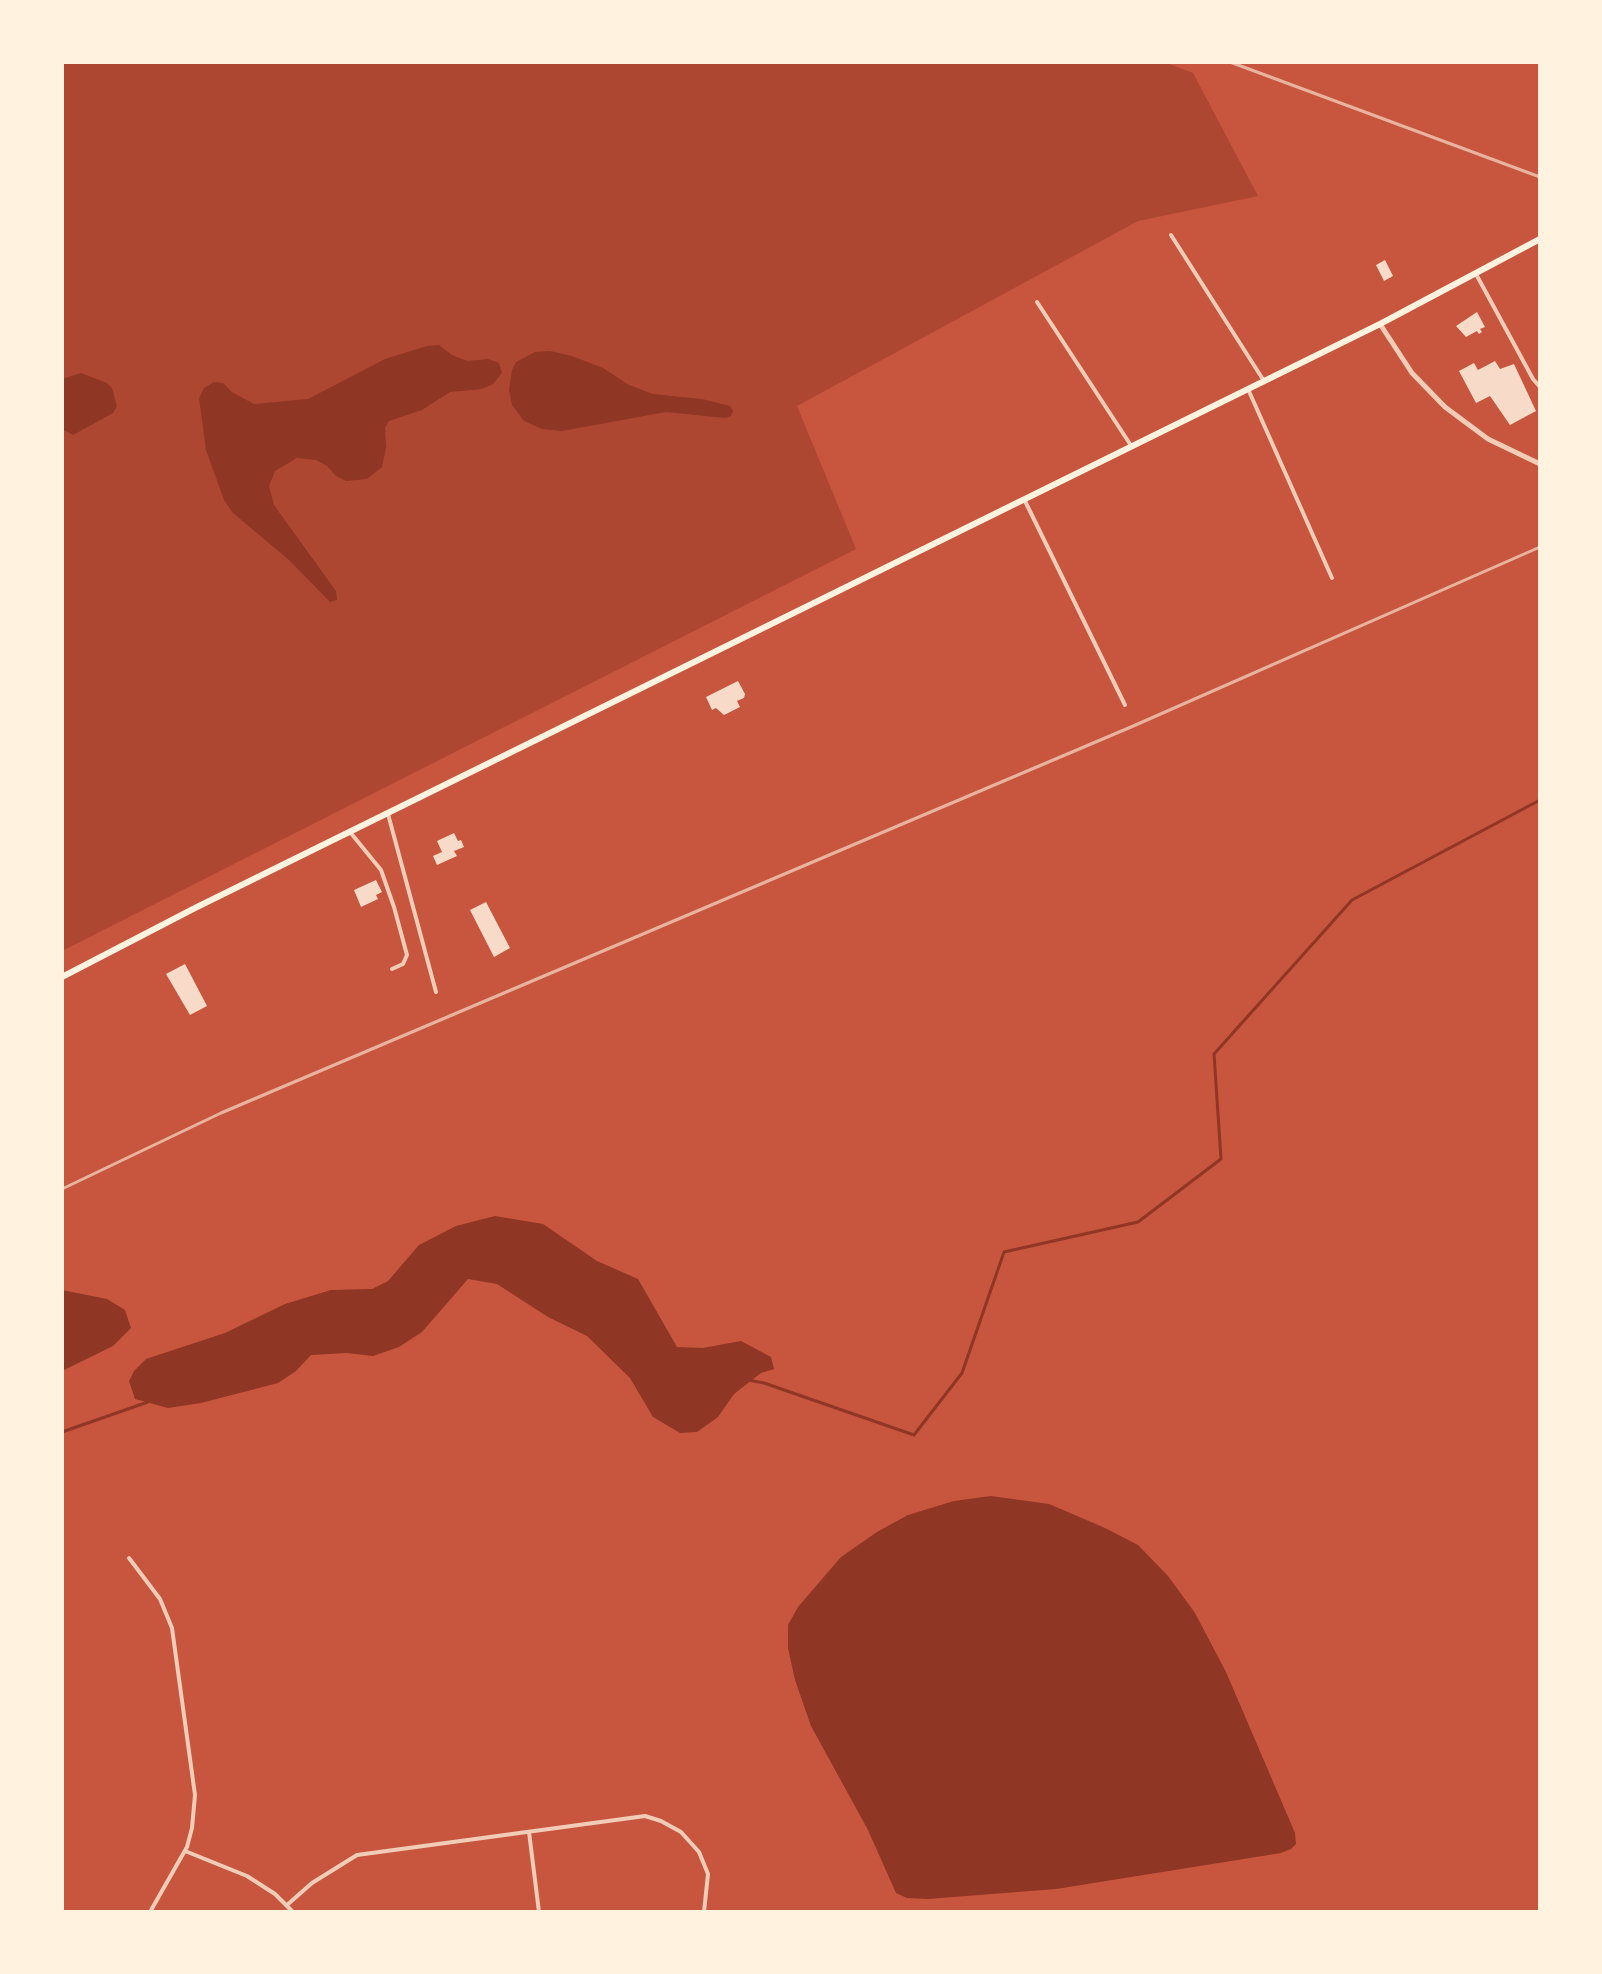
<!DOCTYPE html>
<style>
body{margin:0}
#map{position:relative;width:1602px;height:1974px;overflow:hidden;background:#c8553d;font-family:"Roboto Condensed",sans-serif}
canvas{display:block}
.frame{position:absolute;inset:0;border:64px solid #fff3e0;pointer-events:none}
</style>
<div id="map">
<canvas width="1602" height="1974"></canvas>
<div class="frame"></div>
</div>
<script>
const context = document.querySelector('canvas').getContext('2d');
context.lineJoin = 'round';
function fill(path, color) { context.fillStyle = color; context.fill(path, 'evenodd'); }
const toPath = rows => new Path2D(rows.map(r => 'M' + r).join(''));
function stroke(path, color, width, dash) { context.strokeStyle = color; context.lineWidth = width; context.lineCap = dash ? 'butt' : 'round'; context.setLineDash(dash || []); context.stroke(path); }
const green = toPath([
 [62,62,1164,62,1193,73,1258,196,1138,221,797,406,856,549,62,951]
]);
const water = toPath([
 [439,345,452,355,467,361,488,359,499,363,502,373,493,384,482,389,450,392,422,410,389,421,385,428,386,448,382,467,367,479,346,481,336,476,327,466,316,460,297,458,275,471,269,486,274,505,336,591,337,600,330,602,289,560,233,513,224,500,206,450,199,398,204,388,214,382,223,383,232,392,254,404,308,399,385,359,427,346],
 [550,351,572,356,603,368,629,385,653,394,702,399,730,406,733,411,731,416,725,418,666,412,562,431,542,429,524,421,512,405,509,390,512,370,516,362,535,352],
 [81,373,107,383,112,388,117,406,113,413,73,435,62,429,62,379],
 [495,1216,543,1224,597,1261,638,1279,677,1347,703,1348,741,1341,771,1357,774,1369,761,1373,734,1394,718,1417,697,1432,680,1433,653,1417,630,1378,587,1336,548,1317,497,1284,468,1279,422,1332,399,1347,373,1356,347,1353,311,1355,296,1371,278,1383,201,1403,168,1408,135,1399,129,1381,134,1371,146,1359,225,1333,285,1304,331,1290,372,1289,388,1281,419,1245,456,1226],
 [62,1290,107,1299,125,1310,131,1328,113,1346,62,1371],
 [991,1496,1049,1504,1105,1528,1138,1545,1168,1576,1195,1613,1226,1672,1295,1833,1296,1844,1291,1849,1281,1853,1056,1889,928,1899,907,1898,896,1893,868,1830,811,1726,795,1680,788,1648,788,1625,798,1607,841,1557,877,1532,908,1515,954,1501]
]);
const stream = toPath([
 [748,1380,764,1383,914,1435,962,1373,1004,1252,1138,1222,1221,1159,1214,1054,1352,900,1540,800],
 [62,1432,148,1402]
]);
const building = toPath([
 [1385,260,1393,276,1384,281,1376,265],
 [1477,312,1485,327,1480,329,1482,332,1479,334,1477,331,1466,337,1456,326],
 [1495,361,1500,369,1514,364,1536,411,1510,425,1490,396,1476,403,1459,371,1474,363,1478,370],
 [738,681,745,694,744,698,737,701,740,707,724,715,716,708,712,710,706,697],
 [454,833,458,841,461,840,464,847,454,851,457,856,437,865,433,856,442,852,437,841],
 [376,880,382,892,376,895,378,899,361,907,354,890],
 [486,902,510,948,494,957,470,910],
 [185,964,207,1006,190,1015,166,974]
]);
const minor = toPath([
 [1171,235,1264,381],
 [1476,274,1533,379,1540,387],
 [1037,302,1132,447],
 [1248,389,1332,578],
 [1024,499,1125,705],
 [388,814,436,992],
 [350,832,381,870,394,907,407,955,403,964,392,969],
 [129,1558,160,1599,172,1628,195,1795,192,1828,187,1847,150,1912],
 [529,1832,539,1912],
 [185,1851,247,1876,275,1894,293,1912],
 [287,1905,312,1883,357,1855,645,1816,661,1821,681,1832,699,1852,708,1874,704,1912]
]);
const tertiary = toPath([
 [1380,324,1412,373,1445,407,1488,439,1540,464]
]);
const primary = toPath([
 [62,977,195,908,1380,324,1540,239]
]);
const rail = toPath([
 [1230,62,1540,177],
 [62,1189,221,1113,1131,727,1540,547]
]);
fill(green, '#ae4732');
fill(water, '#8f3625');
stroke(stream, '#8f3625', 3);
fill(building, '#f7dbc8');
stroke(minor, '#f1ccb7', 4);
stroke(tertiary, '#f1ccb7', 5);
stroke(primary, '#fff3e0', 6);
stroke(rail, '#e9b49f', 3);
</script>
